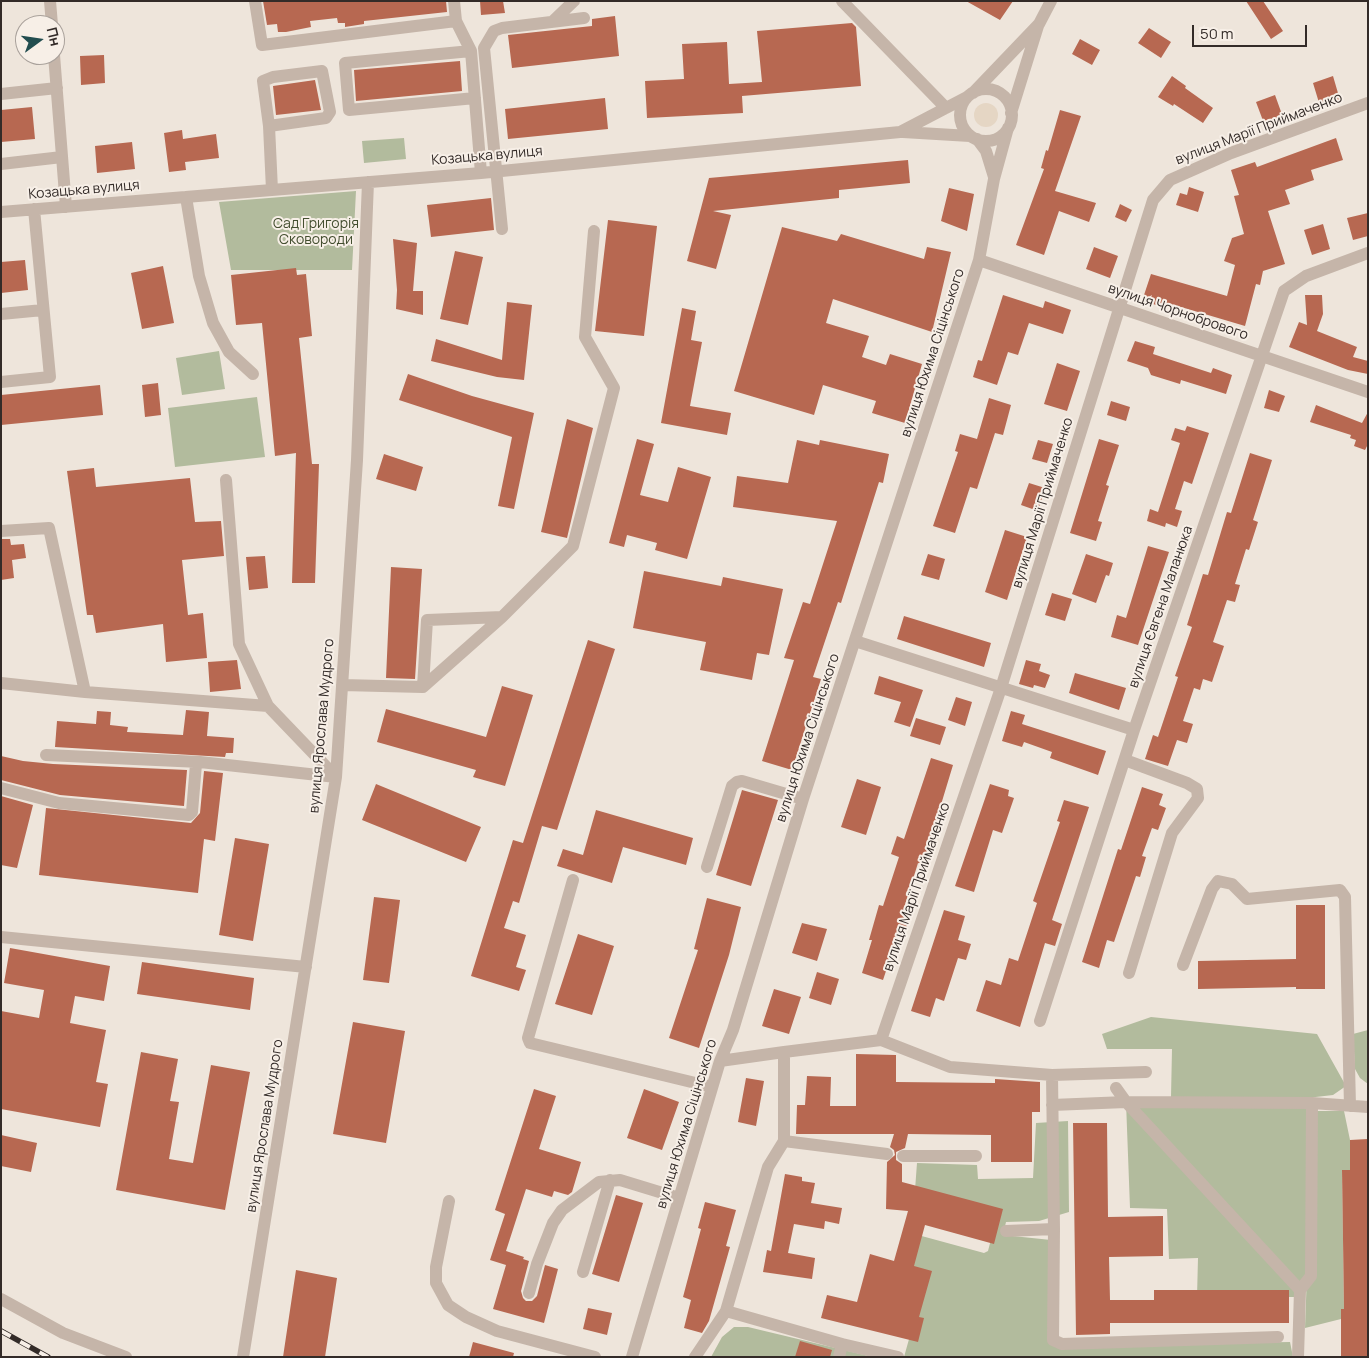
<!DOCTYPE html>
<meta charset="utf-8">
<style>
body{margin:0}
#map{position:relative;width:1369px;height:1358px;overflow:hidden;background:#eee5db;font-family:Manrope,sans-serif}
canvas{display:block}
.frame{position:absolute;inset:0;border:2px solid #332b28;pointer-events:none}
.north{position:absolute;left:15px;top:15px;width:50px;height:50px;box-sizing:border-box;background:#f7efe7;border:1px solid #a9a19b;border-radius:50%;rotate:76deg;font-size:14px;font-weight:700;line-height:20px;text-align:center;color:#332b28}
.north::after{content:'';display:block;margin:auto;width:18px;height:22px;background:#224d4f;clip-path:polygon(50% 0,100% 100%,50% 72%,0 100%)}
.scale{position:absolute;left:1192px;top:25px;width:115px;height:22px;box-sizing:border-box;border:2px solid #332b28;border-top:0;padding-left:6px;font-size:15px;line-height:18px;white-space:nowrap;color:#332b28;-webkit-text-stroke:4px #f7efe7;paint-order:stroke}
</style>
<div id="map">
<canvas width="1369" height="1358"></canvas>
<div class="frame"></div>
<div class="north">Пн</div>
<div class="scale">50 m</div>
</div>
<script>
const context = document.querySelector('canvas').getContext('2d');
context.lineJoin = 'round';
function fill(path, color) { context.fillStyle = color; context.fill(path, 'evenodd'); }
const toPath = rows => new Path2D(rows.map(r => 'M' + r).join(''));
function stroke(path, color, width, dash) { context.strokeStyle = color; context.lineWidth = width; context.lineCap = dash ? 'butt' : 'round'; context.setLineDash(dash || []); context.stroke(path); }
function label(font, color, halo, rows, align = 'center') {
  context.font = font + ' Manrope,sans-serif'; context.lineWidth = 4; context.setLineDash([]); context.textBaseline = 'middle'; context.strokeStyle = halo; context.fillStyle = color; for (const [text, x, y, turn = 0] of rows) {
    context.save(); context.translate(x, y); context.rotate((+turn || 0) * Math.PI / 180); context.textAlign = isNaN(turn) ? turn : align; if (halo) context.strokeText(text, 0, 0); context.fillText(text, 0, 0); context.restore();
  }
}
const green = toPath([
 [404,138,406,159,364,163,362,141],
 [356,191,352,270,231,270,219,202],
 [219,351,225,389,182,395,176,358],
 [257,397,265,457,175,467,168,408],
 [1151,1017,1317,1034,1346,1086,1333,1095,1307,1098,1171,1097,1172,1049,1107,1049,1102,1034],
 [1368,1030,1368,1084,1360,1078,1355,1069,1353,1034],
 [1126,1102,1312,1104,1311,1276,1299,1297,1197,1297,1198,1258,1169,1259,1167,1209,1130,1208],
 [1313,1111,1344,1111,1350,1140,1350,1170,1342,1170,1344,1309,1341,1310,1341,1319,1305,1328],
 [1068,1121,1069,1212,1039,1221,1006,1222,1003,1235,1051,1240,1051,1341,1063,1346,1290,1342,1293,1357,904,1357,927,1275,909,1270,918,1235,984,1253,988,1251,997,1216,915,1190,917,1163,977,1165,978,1179,1033,1178,1036,1123],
 [734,1327,748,1327,873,1357,711,1357,722,1337]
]);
const plaza = toPath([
 '974 115a12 12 0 1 1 24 0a12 12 0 1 1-24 0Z'
]);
const building = toPath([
 [263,1,446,1,447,12,364,21,364,24,345,27,345,23,338,23,337,18,310,21,311,27,286,32,278,32,277,24,267,25],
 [480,1,503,1,505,13,481,15],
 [966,1,1013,1,1000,20],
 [1246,1,1263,1,1283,31,1271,39],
 [615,16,619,56,512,68,508,35,592,26,592,19],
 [852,23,856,27,861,86,742,96,743,113,647,118,645,81,684,79,682,44,727,42,729,84,762,82,757,31],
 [1149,28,1171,42,1161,58,1138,43],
 [1080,39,1100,50,1092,65,1072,54],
 [104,55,105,83,81,85,80,56],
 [460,61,462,91,356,101,354,70],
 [1172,76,1186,86,1185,88,1213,108,1203,123,1174,104,1173,106,1158,97],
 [1333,76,1340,100,1320,106,1313,83],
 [315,80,321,110,276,115,273,86],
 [1275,95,1284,120,1265,126,1256,102],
 [605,98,608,129,508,139,505,109],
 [32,107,35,139,1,142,1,110],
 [1060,110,1081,116,1055,191,1096,203,1089,222,1059,211,1044,255,1016,245,1044,169,1041,168,1046,150,1048,151],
 [182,130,183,139,216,134,219,158,185,162,186,170,169,172,164,133],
 [1336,138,1343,160,1311,170,1314,180,1285,190,1290,204,1268,211,1285,264,1263,271,1260,285,1256,284,1245,326,1171,304,1171,305,1164,303,1160,306,1149,303,1152,295,1142,301,1151,274,1227,296,1235,265,1224,261,1232,238,1244,234,1234,196,1239,195,1231,170,1255,162,1257,167],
 [132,142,135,169,97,173,95,146],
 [908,160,910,183,839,190,839,198,713,211,731,215,716,269,687,261,709,178],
 [1189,187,1204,192,1198,212,1176,205,1180,193,1187,195],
 [949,188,974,194,967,231,941,221],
 [491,198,494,230,431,237,427,205],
 [1120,204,1132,210,1126,222,1115,217],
 [1368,213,1368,236,1353,240,1347,218],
 [608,220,657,226,644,336,595,331],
 [1323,224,1330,249,1312,255,1304,230],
 [782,227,837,241,841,234,924,259,927,247,951,252,932,332,833,299,826,323,869,336,862,357,886,365,890,354,922,364,905,423,872,413,876,401,823,385,814,415,734,391],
 [393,239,417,243,413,291,423,291,423,315,396,309,397,290],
 [1094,247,1118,256,1110,278,1086,269],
 [455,251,483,257,468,325,440,319],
 [25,260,28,290,1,293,1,262],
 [163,266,174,323,142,329,131,273],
 [296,268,297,275,306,274,312,336,299,338,312,464,319,464,315,583,292,583,296,453,275,456,262,323,236,325,231,275],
 [1003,295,1043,308,1045,301,1071,310,1063,334,1029,323,1018,355,1008,352,997,385,973,377,978,360,982,361],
 [1305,295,1322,295,1323,314,1317,331,1357,347,1353,357,1368,361,1368,374,1348,370,1289,347,1299,322,1307,325],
 [507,302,532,305,524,380,497,377,431,361,436,339,502,360],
 [682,308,696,311,691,340,702,342,690,406,731,413,727,435,661,423],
 [1135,341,1155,347,1153,354,1211,373,1213,368,1232,375,1226,394,1181,380,1180,384,1151,375,1148,368,1127,361],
 [1057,363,1080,371,1067,411,1044,404],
 [408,374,472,396,534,413,514,509,498,506,512,437,399,400],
 [158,383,161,415,145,417,142,385],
 [100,385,103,415,1,425,1,395],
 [1269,390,1285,396,1279,412,1264,408],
 [989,398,1011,405,1003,435,995,433,977,489,970,487,955,533,933,526,958,452,955,451,960,434,977,439],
 [1111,401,1130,407,1126,421,1107,415],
 [1316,405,1362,423,1368,412,1368,444,1365,450,1354,446,1356,440,1350,438,1351,435,1310,422],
 [567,419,593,428,567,538,541,532],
 [1187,426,1209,433,1192,484,1184,481,1175,509,1182,511,1177,527,1166,523,1165,527,1147,521,1150,509,1158,512,1180,443,1171,440,1175,428,1185,431],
 [637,439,654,444,640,495,668,502,678,467,711,477,687,559,655,550,657,543,627,535,624,547,609,543],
 [1099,439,1119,445,1106,485,1109,486,1098,521,1102,522,1096,541,1070,533],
 [797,440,819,445,820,440,889,454,883,483,879,482,841,603,838,602,813,677,821,679,792,770,762,761,794,660,784,658,803,602,810,604,837,521,733,507,737,476,788,483],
 [1038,440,1053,444,1047,463,1032,459],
 [1250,453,1272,460,1253,520,1258,522,1249,550,1246,549,1235,584,1240,585,1235,602,1227,600,1213,642,1224,646,1212,682,1203,679,1200,690,1194,688,1183,721,1193,724,1187,743,1177,740,1168,766,1145,759,1153,735,1158,737,1178,677,1175,676,1192,627,1187,625,1203,574,1208,575,1227,512,1231,513],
 [384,454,423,467,416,491,376,479],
 [94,468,96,487,190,478,195,522,221,521,224,556,182,560,188,615,203,613,207,658,166,662,163,624,96,633,93,615,87,615,67,471],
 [1029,483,1045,488,1038,511,1021,505],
 [1005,530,1027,537,1007,600,985,592],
 [1,539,10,539,11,545,24,544,26,558,12,560,14,578,1,580],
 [1148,546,1169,552,1138,645,1111,637,1117,615,1126,618],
 [928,554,945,559,939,580,921,575],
 [1086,554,1113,563,1109,576,1106,575,1096,603,1072,594],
 [265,556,268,588,249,590,246,557],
 [391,567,422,569,415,679,386,678],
 [644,571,721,586,723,577,783,589,769,655,757,653,752,680,700,670,706,642,633,628],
 [1052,593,1072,599,1065,621,1045,615],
 [904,616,991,643,984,667,897,639],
 [588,640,615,649,557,830,542,826,519,903,513,901,504,928,526,935,516,967,526,970,519,991,471,976,513,840,523,843],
 [237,660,241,689,210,692,208,662],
 [1026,660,1041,664,1039,671,1050,675,1045,688,1034,685,1033,688,1019,684],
 [1075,673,1126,688,1119,710,1069,693],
 [879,676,923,690,910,727,894,722,901,702,874,694],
 [502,686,533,695,505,786,473,777,476,770,377,742,386,709,486,737],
 [956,697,972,702,965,726,948,720],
 [186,710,209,712,207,736,234,738,233,753,226,753,225,757,55,747,57,721,96,724,97,711,111,712,110,725,128,727,127,732,183,735],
 [1011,711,1025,715,1022,724,1106,751,1098,775,1050,758,1052,752,1024,742,1022,747,1002,741],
 [916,718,946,727,940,745,910,736],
 [1,756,23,761,53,764,187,770,184,806,60,795,1,780],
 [931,758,953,765,923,864,918,863,903,911,910,914,900,949,894,947,883,980,862,973,872,940,869,940,879,905,883,906,899,857,891,854,897,836,904,839],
 [204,771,223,773,215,841,204,839,198,893,39,875,46,808,191,823,200,813],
 [857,779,881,787,866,835,841,827],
 [376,784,481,827,466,862,362,820],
 [990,784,1009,790,1008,796,1014,798,1002,833,993,830,974,892,955,886],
 [1142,787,1163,794,1159,805,1166,808,1158,830,1152,828,1142,856,1146,857,1140,877,1136,876,1114,942,1107,940,1099,968,1082,962,1118,849,1121,850],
 [742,790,778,800,751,886,716,875],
 [1,796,33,805,17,868,1,865],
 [1064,800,1089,807,1052,920,1062,924,1055,946,1045,943,1020,1027,976,1011,986,980,1001,985,1009,958,1018,961,1037,903,1033,901,1060,822,1057,821],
 [596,810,693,838,686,865,623,847,612,883,557,866,563,849,583,855],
 [235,838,269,844,253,941,219,935],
 [374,897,400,900,389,983,363,980],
 [707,898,741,907,729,955,699,1048,669,1038,698,950,694,949],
 [1296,905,1325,905,1325,989,1296,989,1296,987,1198,989,1198,961,1296,959],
 [944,910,965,916,958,940,971,944,966,960,958,958,944,1001,936,998,930,1017,911,1011],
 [802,923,827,929,817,961,792,953],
 [578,934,614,946,592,1015,555,1004],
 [10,948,110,966,104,1001,75,996,70,1023,106,1030,96,1082,108,1084,100,1127,1,1109,1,1011,39,1018,44,990,4,983],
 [142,962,254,978,250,1010,137,994],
 [817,972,839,979,831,1005,809,998],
 [774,989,801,997,789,1034,762,1026],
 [353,1022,405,1031,386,1143,333,1134],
 [141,1052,178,1059,170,1101,179,1102,169,1159,193,1163,211,1065,250,1072,225,1210,116,1190],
 [856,1054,896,1055,896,1082,995,1083,995,1079,1040,1082,1040,1112,1032,1112,1032,1162,991,1162,991,1135,908,1134,905,1148,896,1152,896,1160,902,1164,902,1182,1003,1209,994,1244,925,1225,914,1266,932,1271,919,1317,924,1318,918,1342,821,1318,827,1295,857,1302,870,1254,894,1261,908,1211,886,1209,887,1162,895,1155,894,1150,890,1147,894,1134,796,1134,797,1105,805,1105,807,1076,831,1077,830,1106,856,1106],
 [746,1078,764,1081,756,1126,738,1122],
 [534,1089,556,1096,539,1149,581,1162,572,1192,568,1195,554,1191,552,1197,526,1189,506,1251,524,1257,523,1259,529,1261,521,1291,523,1298,526,1301,532,1301,537,1296,545,1265,558,1269,544,1323,493,1309,506,1265,490,1260,505,1214,495,1210],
 [644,1089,679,1102,662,1150,627,1138],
 [1073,1123,1107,1123,1108,1217,1163,1216,1163,1256,1109,1257,1110,1300,1154,1300,1154,1290,1289,1290,1289,1323,1110,1323,1110,1334,1076,1335],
 [1,1135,37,1143,31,1172,1,1166],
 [1368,1139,1368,1357,1341,1357,1341,1309,1344,1309,1342,1170,1350,1170,1350,1140],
 [785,1174,802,1177,802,1181,815,1183,811,1203,842,1208,839,1224,825,1221,824,1229,794,1224,788,1253,815,1258,812,1279,763,1272,767,1250,771,1251],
 [616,1195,643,1203,619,1282,592,1274],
 [705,1202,736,1210,726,1246,730,1247,709,1321,702,1333,684,1328,691,1300,683,1297,701,1229,698,1228],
 [296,1270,337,1278,325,1357,283,1357],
 [588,1308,612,1313,607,1335,583,1329],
 [800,1341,832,1350,830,1357,795,1357],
 [473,1342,514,1353,513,1357,469,1357]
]);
const minor = toPath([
 [50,1,52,25],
 [255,1,262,45,456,21],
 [454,1,456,21,471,51,481,173],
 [842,1,946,108],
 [552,22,574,1],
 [471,51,345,63,349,110,475,98],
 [54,55,66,207],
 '960 115a26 26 0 1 1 52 0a26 26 0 1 1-52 0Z',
 [973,93,1039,24,1051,1],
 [1,94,57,88],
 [1011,113,1038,26],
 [269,126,263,81,273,77,322,71,330,112,326,118,269,126,272,190],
 [903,132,970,136],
 [977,139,986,151,994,177],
 [1,164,62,157],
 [186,197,199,276,213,323,229,352,253,374],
 [1,212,481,173,900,132,967,97],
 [502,229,484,48,494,31,502,28,584,18],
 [979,260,1368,392],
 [1,314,43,310],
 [1,382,50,377,34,209],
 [226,480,239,644,268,706,336,777],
 [1,531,49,528,85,692,268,706],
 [855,641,1134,730],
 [1,683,85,692],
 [342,685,423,687,502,617,573,546,614,388,585,337,594,231],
 [423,687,427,620,502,617],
 [46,755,200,762],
 [1125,760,1187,783,1197,789,1198,798,1172,833,1129,973],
 [1,788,59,803,189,815,192,812,196,764,200,762,336,777],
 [707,867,732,786,737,782,742,781,803,799],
 [573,880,528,1038,530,1043,712,1087],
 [1,937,306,967],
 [1183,965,1212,889,1218,881,1232,884,1247,899,1340,890,1345,897,1350,1106],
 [1040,1021,1134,730,1284,291,1306,276,1368,253],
 [881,1040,1001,688,1153,200,1170,180,1231,153,1368,103],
 [784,1052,881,1040,950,1067,1052,1075,1146,1072],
 [1052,1075,1054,1229,1053,1340,1062,1344,1278,1337],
 [1116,1088,1126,1102],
 [1052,1105,1126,1102],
 [784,1141,887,1154],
 [903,1156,976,1156],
 [449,1201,436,1267,436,1283,448,1305,466,1317,497,1331,595,1357],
 [1006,1231,1054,1229],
 [583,1272,610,1180],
 [1300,1290,1311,1276,1312,1103],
 [529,1293,537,1264,553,1223,562,1210,599,1182,620,1180,679,1198],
 [1,1299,63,1333,126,1357],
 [726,1311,842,1344,839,1357],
 [842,1344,898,1357],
 [243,1357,336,777,357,460,368,182],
 [632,1357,720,1061,733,1030,803,799,979,260,994,179,1008,128],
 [695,1357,726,1311,768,1167,784,1141,784,1052,720,1061],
 [1298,1357,1300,1290,1126,1102,1312,1103,1368,1107]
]);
const rail = toPath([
 [1,1331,48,1357]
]);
const streetNames = [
 ["вулиця Марії Приймаченко",1259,129,-21],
 ["Козацька вулиця",487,156,-5],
 ["Козацька вулиця",84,190,-5],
 ["вулиця Чорнобрового",1178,312,19],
 ["вулиця Юхима Сіцінського",933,353,-72],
 ["вулиця Марії Приймаченко",1043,503,-73],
 ["вулиця Євгена Маланюка",1161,607,-71],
 ["вулиця Ярослава Мудрого",322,726,-85],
 ["вулиця Юхима Сіцінського",808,738,-72],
 ["вулиця Марії Приймаченко",917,887,-71],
 ["вулиця Юхима Сіцінського",687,1124,-73],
 ["вулиця Ярослава Мудрого",265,1126,-81]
];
const parkNames = [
 ["Сад Григорія",316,224],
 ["Сковороди",316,240]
];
fill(green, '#b2bb9d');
fill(plaza, '#e5d6c4');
fill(building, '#b76851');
stroke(minor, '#c5b5a9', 12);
stroke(rail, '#332b28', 5.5);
stroke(rail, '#f7efe7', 4, [11]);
label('14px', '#332b28', '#f7efe7', streetNames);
label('14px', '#434e2f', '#f7efe7', parkNames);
</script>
